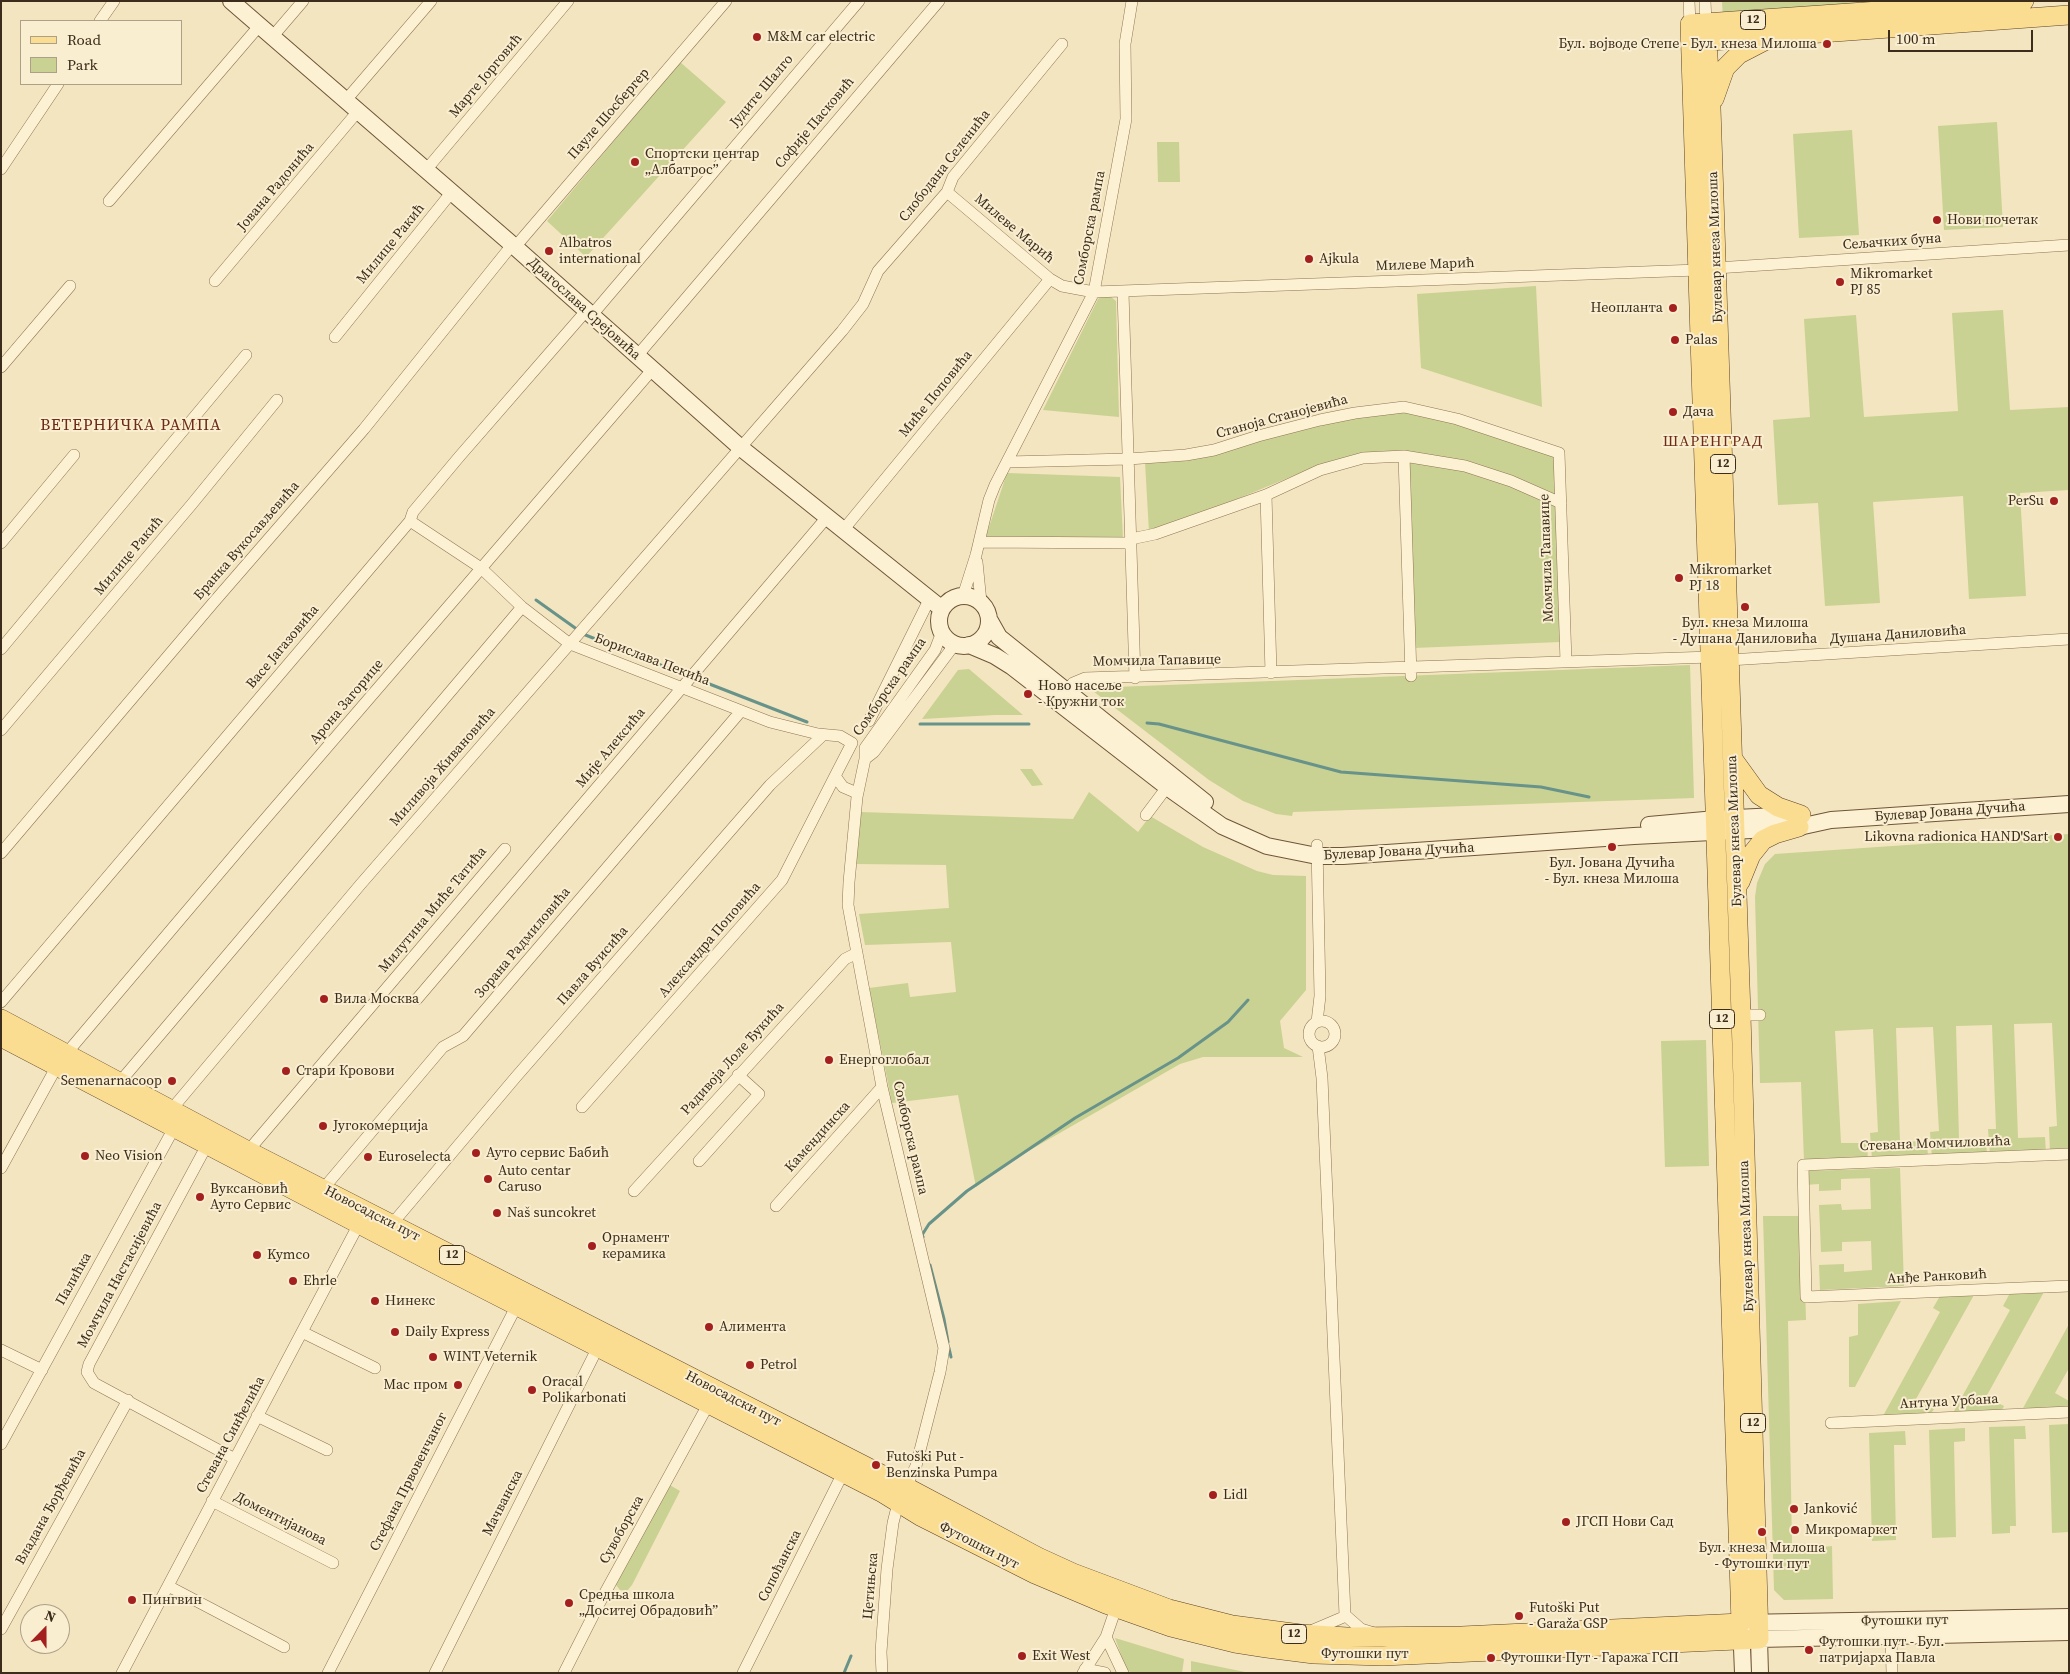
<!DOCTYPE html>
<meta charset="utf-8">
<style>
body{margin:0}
#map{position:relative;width:2070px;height:1674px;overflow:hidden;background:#f3e5bf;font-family:"Source Serif 4",serif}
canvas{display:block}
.frame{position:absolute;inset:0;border:2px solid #3c2c1b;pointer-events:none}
.legend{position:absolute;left:20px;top:20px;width:162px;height:65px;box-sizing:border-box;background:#f9eed0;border:1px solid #ada088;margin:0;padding:6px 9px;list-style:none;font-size:15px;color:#3c2c1b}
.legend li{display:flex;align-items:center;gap:10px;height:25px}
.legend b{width:25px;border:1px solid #ada088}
.north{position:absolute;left:20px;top:1604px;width:50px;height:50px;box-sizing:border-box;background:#f9eed0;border:1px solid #ada088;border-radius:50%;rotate:22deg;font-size:14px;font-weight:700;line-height:20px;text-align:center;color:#3c2c1b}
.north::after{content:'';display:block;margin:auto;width:18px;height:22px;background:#a4201e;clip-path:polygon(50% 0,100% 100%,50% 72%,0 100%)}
.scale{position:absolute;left:1888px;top:30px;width:145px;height:22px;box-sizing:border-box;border:2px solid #3c2c1b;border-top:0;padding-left:6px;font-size:15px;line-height:18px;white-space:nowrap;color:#3c2c1b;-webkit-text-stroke:4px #f9eed0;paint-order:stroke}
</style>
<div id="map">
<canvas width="2070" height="1674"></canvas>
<div class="frame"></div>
<ul class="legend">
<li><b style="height:6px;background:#fbdd92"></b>Road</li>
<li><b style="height:14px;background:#c9d292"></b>Park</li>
</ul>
<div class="north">N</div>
<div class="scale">100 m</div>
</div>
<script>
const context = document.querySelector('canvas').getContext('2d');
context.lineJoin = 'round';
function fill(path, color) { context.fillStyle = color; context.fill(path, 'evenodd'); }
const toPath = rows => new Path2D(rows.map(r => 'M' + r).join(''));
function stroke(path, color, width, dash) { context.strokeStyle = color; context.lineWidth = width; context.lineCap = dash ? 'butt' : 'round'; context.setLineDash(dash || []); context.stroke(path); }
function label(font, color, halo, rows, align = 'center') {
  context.font = font + ' "Source Serif 4",serif'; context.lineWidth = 4; context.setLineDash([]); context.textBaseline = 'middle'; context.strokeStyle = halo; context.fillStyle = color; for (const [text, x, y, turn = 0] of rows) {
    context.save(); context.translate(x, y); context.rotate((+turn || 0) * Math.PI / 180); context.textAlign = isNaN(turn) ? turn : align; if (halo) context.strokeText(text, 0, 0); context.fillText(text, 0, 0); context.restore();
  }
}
const green = toPath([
 [1722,1,1859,1,1859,3,1723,20],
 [680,62,726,102,586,257,547,221],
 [1997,122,2003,227,1944,230,1938,126],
 [1852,130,1859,235,1799,238,1793,134],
 [1157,142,1179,142,1180,182,1158,182],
 [1536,286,1542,407,1421,368,1417,294],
 [1101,297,1111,297,1116,301,1119,417,1043,410,1098,299],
 [2003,310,2010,410,2069,407,2069,490,2020,493,2026,596,1969,599,1963,496,1873,502,1880,603,1825,606,1818,503,1778,505,1773,420,1810,417,1804,319,1856,315,1864,417,1958,411,1952,313],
 [1401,411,1454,423,1556,457,1557,498,1466,462,1407,452,1317,466,1203,513,1149,532,1145,462,1323,422],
 [1408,460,1465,470,1510,485,1557,506,1560,642,1414,648],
 [1007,473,1120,477,1123,539,985,539],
 [1690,665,1694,798,1293,812,1292,816,1276,814,1243,801,1209,780,1089,688],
 [969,669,1023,715,995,715,922,719,958,670],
 [1020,769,1032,769,1043,785,1032,786],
 [1089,792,1138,832,1150,816,1203,847,1257,871,1273,875,1306,876,1306,990,1280,1021,1284,1048,1303,1057,1203,1057,1180,1064,1004,1165,976,1187,958,1095,892,1103,869,988,908,983,910,997,956,992,951,942,865,945,859,914,949,908,946,865,856,864,860,812,1073,819],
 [2069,834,2069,1152,2050,1152,2049,1127,2057,1126,2052,1023,2014,1024,2018,1138,2045,1137,2046,1153,1990,1155,1988,1129,1996,1129,1992,1025,1956,1026,1959,1139,1986,1139,1987,1155,1932,1158,1930,1132,1939,1131,1933,1027,1896,1028,1900,1142,1927,1141,1928,1157,1872,1159,1870,1133,1878,1132,1873,1029,1835,1031,1841,1143,1867,1143,1868,1160,1804,1161,1801,1082,1760,1083,1755,897,1757,883,1765,864,1775,854],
 [1706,1040,1709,1166,1665,1167,1661,1041],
 [1900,1168,1904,1286,1820,1290,1819,1265,1844,1264,1844,1272,1872,1270,1871,1241,1842,1242,1842,1251,1821,1252,1819,1205,1841,1204,1842,1210,1871,1209,1870,1178,1841,1179,1841,1190,1819,1191,1819,1184,1805,1185,1805,1171],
 [1763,1216,1803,1216,1806,1320,1788,1321,1792,1544,1822,1543,1823,1547,1832,1546,1833,1599,1784,1600,1774,1590],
 [2044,1292,1986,1397,2004,1406,2001,1412,1953,1413,2010,1310,2003,1306,2010,1293],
 [1974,1295,1916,1399,1934,1409,1930,1415,1883,1416,1940,1312,1933,1308,1940,1296],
 [1901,1301,1855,1387,1849,1387,1849,1337,1858,1335,1858,1304],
 [2069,1324,2069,1368,2055,1393,2069,1401,2069,1409,2022,1410],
 [2069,1424,2069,1532,2052,1533,2049,1425],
 [2025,1426,2026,1439,2014,1439,2016,1526,2010,1526,2010,1533,1992,1534,1989,1427],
 [1965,1428,1965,1441,1954,1442,1956,1537,1932,1538,1929,1430],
 [1905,1431,1906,1445,1894,1445,1896,1540,1872,1541,1869,1433],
 [668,1484,680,1491,632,1585,627,1591,620,1590,616,1585,616,1580],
 [1115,1638,1184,1659,1182,1673,1132,1673,1126,1669],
 [1191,1661,1250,1673,1191,1673]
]);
const stream = toPath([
 [536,600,578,630],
 [583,634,688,676],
 [694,678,807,722],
 [1147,723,1159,724,1341,772,1541,787,1589,797],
 [920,724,1029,724],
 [923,1237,922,1235,929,1224,967,1191,1075,1118,1178,1058,1228,1022,1248,1000],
 [930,1265,944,1319,948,1342],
 [949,1348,951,1357],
 [844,1673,851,1656]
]);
const street = toPath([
 [1689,1,1690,24],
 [1705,1,1706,23],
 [100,21,114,1],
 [273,36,303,1],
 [346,100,431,1],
 [1,169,58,84],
 [426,170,568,1],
 [947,192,1050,279,1062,286,1094,292,1698,270],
 [109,201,260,25],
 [515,247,726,1],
 [1716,268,2069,245],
 [215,281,359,110],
 [1123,292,1135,678],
 [591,316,859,1],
 [335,337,451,193],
 [637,356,939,1],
 [1,367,70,286],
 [1404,456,1411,676],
 [1007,462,1128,459,1186,455,1214,450,1258,436,1320,420,1355,413,1404,407,1457,419,1559,453,1566,662],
 [1266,495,1271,673],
 [410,521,481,568,522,607,570,644,770,722,818,734,840,736,852,743,835,776,843,787,857,793],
 [844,529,1050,279],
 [1131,539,1155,534,1266,495,1320,470,1363,458,1404,456,1465,466,1511,481,1561,503],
 [979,542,1131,543],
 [1,543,74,455],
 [977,562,981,602],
 [963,596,976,555,989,500,995,485,1094,292,1126,119,1125,44,1132,1],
 [1,649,246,355],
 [1729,660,2069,639],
 [1073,696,1073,683,1085,678,1711,657],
 [869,721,930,598],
 [1,730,192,504,277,400],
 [865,759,874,752,955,644],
 [1146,815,1167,787],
 [1317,845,1320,996,1317,1022],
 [1,853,213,603,364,429,512,245],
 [417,999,828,516],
 [1,1002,410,521,413,512,459,457,586,311],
 [1741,1015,1760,1015],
 '1309 1034a13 13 0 1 1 26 0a13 13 0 1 1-26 0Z',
 [1318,1046,1322,1078,1345,1615,1361,1629,1374,1633],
 [66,1054,248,839,652,370],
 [119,1083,522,607],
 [582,1107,782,880,835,776],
 [171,1110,360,885,842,331,863,304,878,271,947,192,953,177,1062,44],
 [207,1145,89,1364,87,1372,94,1383,235,1459],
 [248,1151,505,849],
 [2069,1154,1803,1165,1806,1297,2069,1286],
 [699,1161,759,1094,738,1075],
 [1,1168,57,1066],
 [323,1189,443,1047,463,1036,741,711],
 [634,1191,845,959,857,953],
 [776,1206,882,1087],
 [392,1224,515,1078,770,785,823,735],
 [302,1332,375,1368],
 [1,1350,42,1370],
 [257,1416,327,1450],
 [1831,1423,2069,1412],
 [1,1444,174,1128],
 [212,1501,333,1563],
 [168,1586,284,1647],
 [1,1629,128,1400],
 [1313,1630,1346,1616],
 [1891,1636,1892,1673],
 [1106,1637,1123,1673],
 [1085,1669,1105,1673],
 [122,1673,361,1220],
 [328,1673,517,1305],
 [435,1673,598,1347],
 [564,1673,600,1602,709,1403],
 [743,1673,843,1473],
 [882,1673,881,1652,887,1569,893,1523,898,1503,916,1466,940,1372,944,1348,882,1087,848,905,849,882,857,797,865,759,865,748,935,650,942,632],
 [1083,1673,1106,1637,1116,1608]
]);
const secondary = toPath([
 [231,1,515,247,741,448,942,609],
 '939 621a25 25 0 1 1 50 0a25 25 0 1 1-50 0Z',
 [990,621,999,637,1205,802],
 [969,645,995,656,1011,666,1167,787,1222,826,1267,846,1317,856,1343,856,1634,836,1751,830,1799,827,1831,820,2069,804],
 [1649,825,1716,819,1797,815],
 [1743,1673,1741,1623,2069,1617],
 [1760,1673,1759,1639,2069,1632]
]);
const primary = toPath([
 [1696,42,2069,15],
 [1714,99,1725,68,1739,54,1768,39],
 [1733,759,1759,795,1778,807,1801,815],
 [1740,882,1751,855,1763,840,1775,834,1799,827],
 [1,1019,248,1151,906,1487,1038,1557,1073,1573,1169,1609,1232,1625,1300,1634,1347,1637,1462,1636,1741,1623,1690,24,2024,1],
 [1,1037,445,1269,881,1492,920,1516,1035,1574,1106,1604,1171,1627,1235,1643,1267,1648,1314,1654,1383,1656,1759,1639,1741,1015,1711,108,1706,23]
]);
const markers = [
 [757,37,5,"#a4201e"],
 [1827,44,5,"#a4201e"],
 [635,162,5,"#a4201e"],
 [1937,220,5,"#a4201e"],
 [549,251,5,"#a4201e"],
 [1309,259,5,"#a4201e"],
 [1840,282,5,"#a4201e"],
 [1673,308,5,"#a4201e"],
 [1675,340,5,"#a4201e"],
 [1673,412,5,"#a4201e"],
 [2054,501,5,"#a4201e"],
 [1679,578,5,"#a4201e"],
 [1745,607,5,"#a4201e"],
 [1028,694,5,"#a4201e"],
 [2058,837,5,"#a4201e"],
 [1612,847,5,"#a4201e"],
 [324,999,5,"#a4201e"],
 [829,1060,5,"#a4201e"],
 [286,1071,5,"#a4201e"],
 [172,1081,5,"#a4201e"],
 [323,1126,5,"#a4201e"],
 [476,1153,5,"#a4201e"],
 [85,1156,5,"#a4201e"],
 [368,1157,5,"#a4201e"],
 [488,1179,5,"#a4201e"],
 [200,1197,5,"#a4201e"],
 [497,1213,5,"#a4201e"],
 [592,1246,5,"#a4201e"],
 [257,1255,5,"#a4201e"],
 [293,1281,5,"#a4201e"],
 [375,1301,5,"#a4201e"],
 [709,1327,5,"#a4201e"],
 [395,1332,5,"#a4201e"],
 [433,1357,5,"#a4201e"],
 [750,1365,5,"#a4201e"],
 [458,1385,5,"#a4201e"],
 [532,1390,5,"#a4201e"],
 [876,1465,5,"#a4201e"],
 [1213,1495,5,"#a4201e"],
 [1794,1509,5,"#a4201e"],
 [1566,1522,5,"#a4201e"],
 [1795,1530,5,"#a4201e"],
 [1762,1532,5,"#a4201e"],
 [132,1600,5,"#a4201e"],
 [569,1603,5,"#a4201e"],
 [1519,1616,5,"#a4201e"],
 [1809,1650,5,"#a4201e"],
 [1022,1656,5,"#a4201e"],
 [1491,1658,5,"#a4201e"]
];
const shields = [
 [1753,20,25],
 [1723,464,25],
 [1722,1019,25],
 [452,1255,25],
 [1753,1423,25],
 [1294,1634,25]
];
const shieldNames = [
 ["12",1753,20],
 ["12",1723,464],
 ["12",1722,1019],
 ["12",452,1255],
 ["12",1753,1423],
 ["12",1294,1634]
];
const poiNames = [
 ["M&M car electric",767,37],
 ["Бул. војводе Степе - Бул. кнеза Милоша",1817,44,"right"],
 ["Спортски центар",645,154],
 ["„Албатрос”",645,170],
 ["Нови почетак",1947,220],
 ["Albatros",559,243],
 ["international",559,259],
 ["Ajkula",1319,259],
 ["Mikromarket",1850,274],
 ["PJ 85",1850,290],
 ["Неопланта",1663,308,"right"],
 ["Palas",1685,340],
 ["Дача",1683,412],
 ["PerSu",2044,501,"right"],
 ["Mikromarket",1689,570],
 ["PJ 18",1689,586],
 ["Бул. кнеза Милоша",1745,623,"center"],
 ["- Душана Даниловића",1745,639,"center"],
 ["Ново насеље",1038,686],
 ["- Кружни ток",1038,702],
 ["Likovna radionica HAND'Sart",2048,837,"right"],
 ["Бул. Јована Дучића",1612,863,"center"],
 ["- Бул. кнеза Милоша",1612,879,"center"],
 ["Вила Москва",334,999],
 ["Енергоглобал",839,1060],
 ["Стари Кровови",296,1071],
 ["Semenarnacoop",162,1081,"right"],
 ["Југокомерција",333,1126],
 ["Ауто сервис Бабић",486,1153],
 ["Neo Vision",95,1156],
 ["Euroselecta",378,1157],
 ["Auto centar",498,1171],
 ["Caruso",498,1187],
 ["Вуксановић",210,1189],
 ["Ауто Сервис",210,1205],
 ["Naš suncokret",507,1213],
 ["Орнамент",602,1238],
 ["керамика",602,1254],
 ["Kymco",267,1255],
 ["Ehrle",303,1281],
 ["Нинекс",385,1301],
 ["Алимента",719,1327],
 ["Daily Express",405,1332],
 ["WINT Veternik",443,1357],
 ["Petrol",760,1365],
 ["Oracal",542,1382],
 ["Polikarbonati",542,1398],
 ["Мас пром",448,1385,"right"],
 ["Futoški Put -",886,1457],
 ["Benzinska Pumpa",886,1473],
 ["Lidl",1223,1495],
 ["Janković",1804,1509],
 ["ЈГСП Нови Сад",1576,1522],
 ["Микромаркет",1805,1530],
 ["Бул. кнеза Милоша",1762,1548,"center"],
 ["- Футошки пут",1762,1564,"center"],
 ["Средња школа",579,1595],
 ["„Доситеј Обрадовић”",579,1611],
 ["Пингвин",142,1600],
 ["Futoški Put",1529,1608],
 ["- Garaža GSP",1529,1624],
 ["Футошки пут - Бул.",1819,1642],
 ["патријарха Павла",1819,1658],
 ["Exit West",1032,1656],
 ["Футошки Пут - Гаража ГСП",1501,1658]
];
const streetNames = [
 ["Марте Јорговић",486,76,-50],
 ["Јудите Шалго",762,91,-50],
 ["Пауле Шосбергер",609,114,-49],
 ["Софије Пасковић",815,123,-50],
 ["Слободана Селенића",945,166,-52],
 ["Јована Радонића",276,187,-50],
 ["Сомборска рампа",1090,228,-79],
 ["Милеве Марић",1014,229,40],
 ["Сељачких буна",1892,242,-4],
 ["Милице Ракић",391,244,-51],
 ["Булевар кнеза Милоша",1716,247,-92],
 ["Милеве Марић",1425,265,-2],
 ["Драгослава Срејовића",584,309,42],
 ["Миће Поповића",936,394,-51],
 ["Станоја Станојевића",1282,417,-15],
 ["Бранка Вукосављевића",247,541,-49],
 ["Милице Ракић",129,556,-50],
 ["Момчила Тапавице",1547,558,-92],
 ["Душана Даниловића",1898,635,-4],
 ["Васе Јагазовића",283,647,-50],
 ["Борислава Пекића",652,660,21],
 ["Момчила Тапавице",1157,661,-1],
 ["Сомборска рампа",890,687,-55],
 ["Арона Загорице",347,702,-50],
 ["Мије Алексића",611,748,-50],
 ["Миливоја Живановића",443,767,-49],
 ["Булевар Јована Дучића",1950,812,-4],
 ["Булевар кнеза Милоша",1735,831,-92],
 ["Булевар Јована Дучића",1399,852,-3],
 ["Милутина Миће Татића",433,910,-50],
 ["Александра Поповића",710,940,-49],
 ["Зорана Радмиловића",523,943,-50],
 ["Павла Вуисића",593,966,-49],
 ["Радивоја Лоле Ђукића",733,1059,-48],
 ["Камендинска",818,1137,-48],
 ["Сомборска рампа",910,1138,77],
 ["Стевана Момчиловића",1935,1144,-2],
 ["Новосадски пут",372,1214,27],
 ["Булевар кнеза Милоша",1747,1236,-92],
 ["Момчила Настасијевића",120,1275,-62],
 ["Анђе Ранковић",1937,1277,-3],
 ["Палићка",74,1279,-61],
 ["Новосадски пут",733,1399,27],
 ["Антуна Урбана",1949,1402,-3],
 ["Стевана Синђелића",231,1435,-62],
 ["Стефана Првовенчаног",409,1482,-63],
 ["Мачванска",503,1503,-63],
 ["Владана Ђорђевића",51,1507,-61],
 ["Доментијанова",280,1519,27],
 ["Сувоборска",622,1530,-61],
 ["Футошки пут",979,1546,27],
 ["Сопоћанска",780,1566,-63],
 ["Цетињска",871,1586,-85],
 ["Футошки пут",1905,1621,-1],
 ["Футошки пут",1365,1654]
];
const neighbourhoodNames = [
 ["ШАРЕНГРАД",1713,442]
];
const quarterNames = [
 ["ВЕТЕРНИЧКА РАМПА",131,426]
];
fill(green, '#c9d292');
stroke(stream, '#68938a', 3);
stroke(street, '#8e7555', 12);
stroke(secondary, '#705538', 18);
stroke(primary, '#5b422a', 20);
stroke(street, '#fdf1d3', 11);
stroke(secondary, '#fdf1d3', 16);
stroke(primary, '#fbdd92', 19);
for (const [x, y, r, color] of markers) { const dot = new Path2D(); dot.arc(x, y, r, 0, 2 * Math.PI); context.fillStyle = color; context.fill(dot); stroke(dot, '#f9eed0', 2); }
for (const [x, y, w] of shields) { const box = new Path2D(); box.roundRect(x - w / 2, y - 9.5, w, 19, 4); context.fillStyle = '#f9eed0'; context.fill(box); stroke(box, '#3c2c1b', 1); }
label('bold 12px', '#3c2c1b', null, shieldNames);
label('14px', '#3c2c1b', '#f9eed0', poiNames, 'left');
label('14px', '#3c2c1b', '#f9eed0', streetNames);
context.letterSpacing = '1px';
label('15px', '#6d2a15', '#f9eed0', neighbourhoodNames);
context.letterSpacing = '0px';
context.letterSpacing = '1px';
label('16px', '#6d2a15', '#f9eed0', quarterNames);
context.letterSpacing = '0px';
</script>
